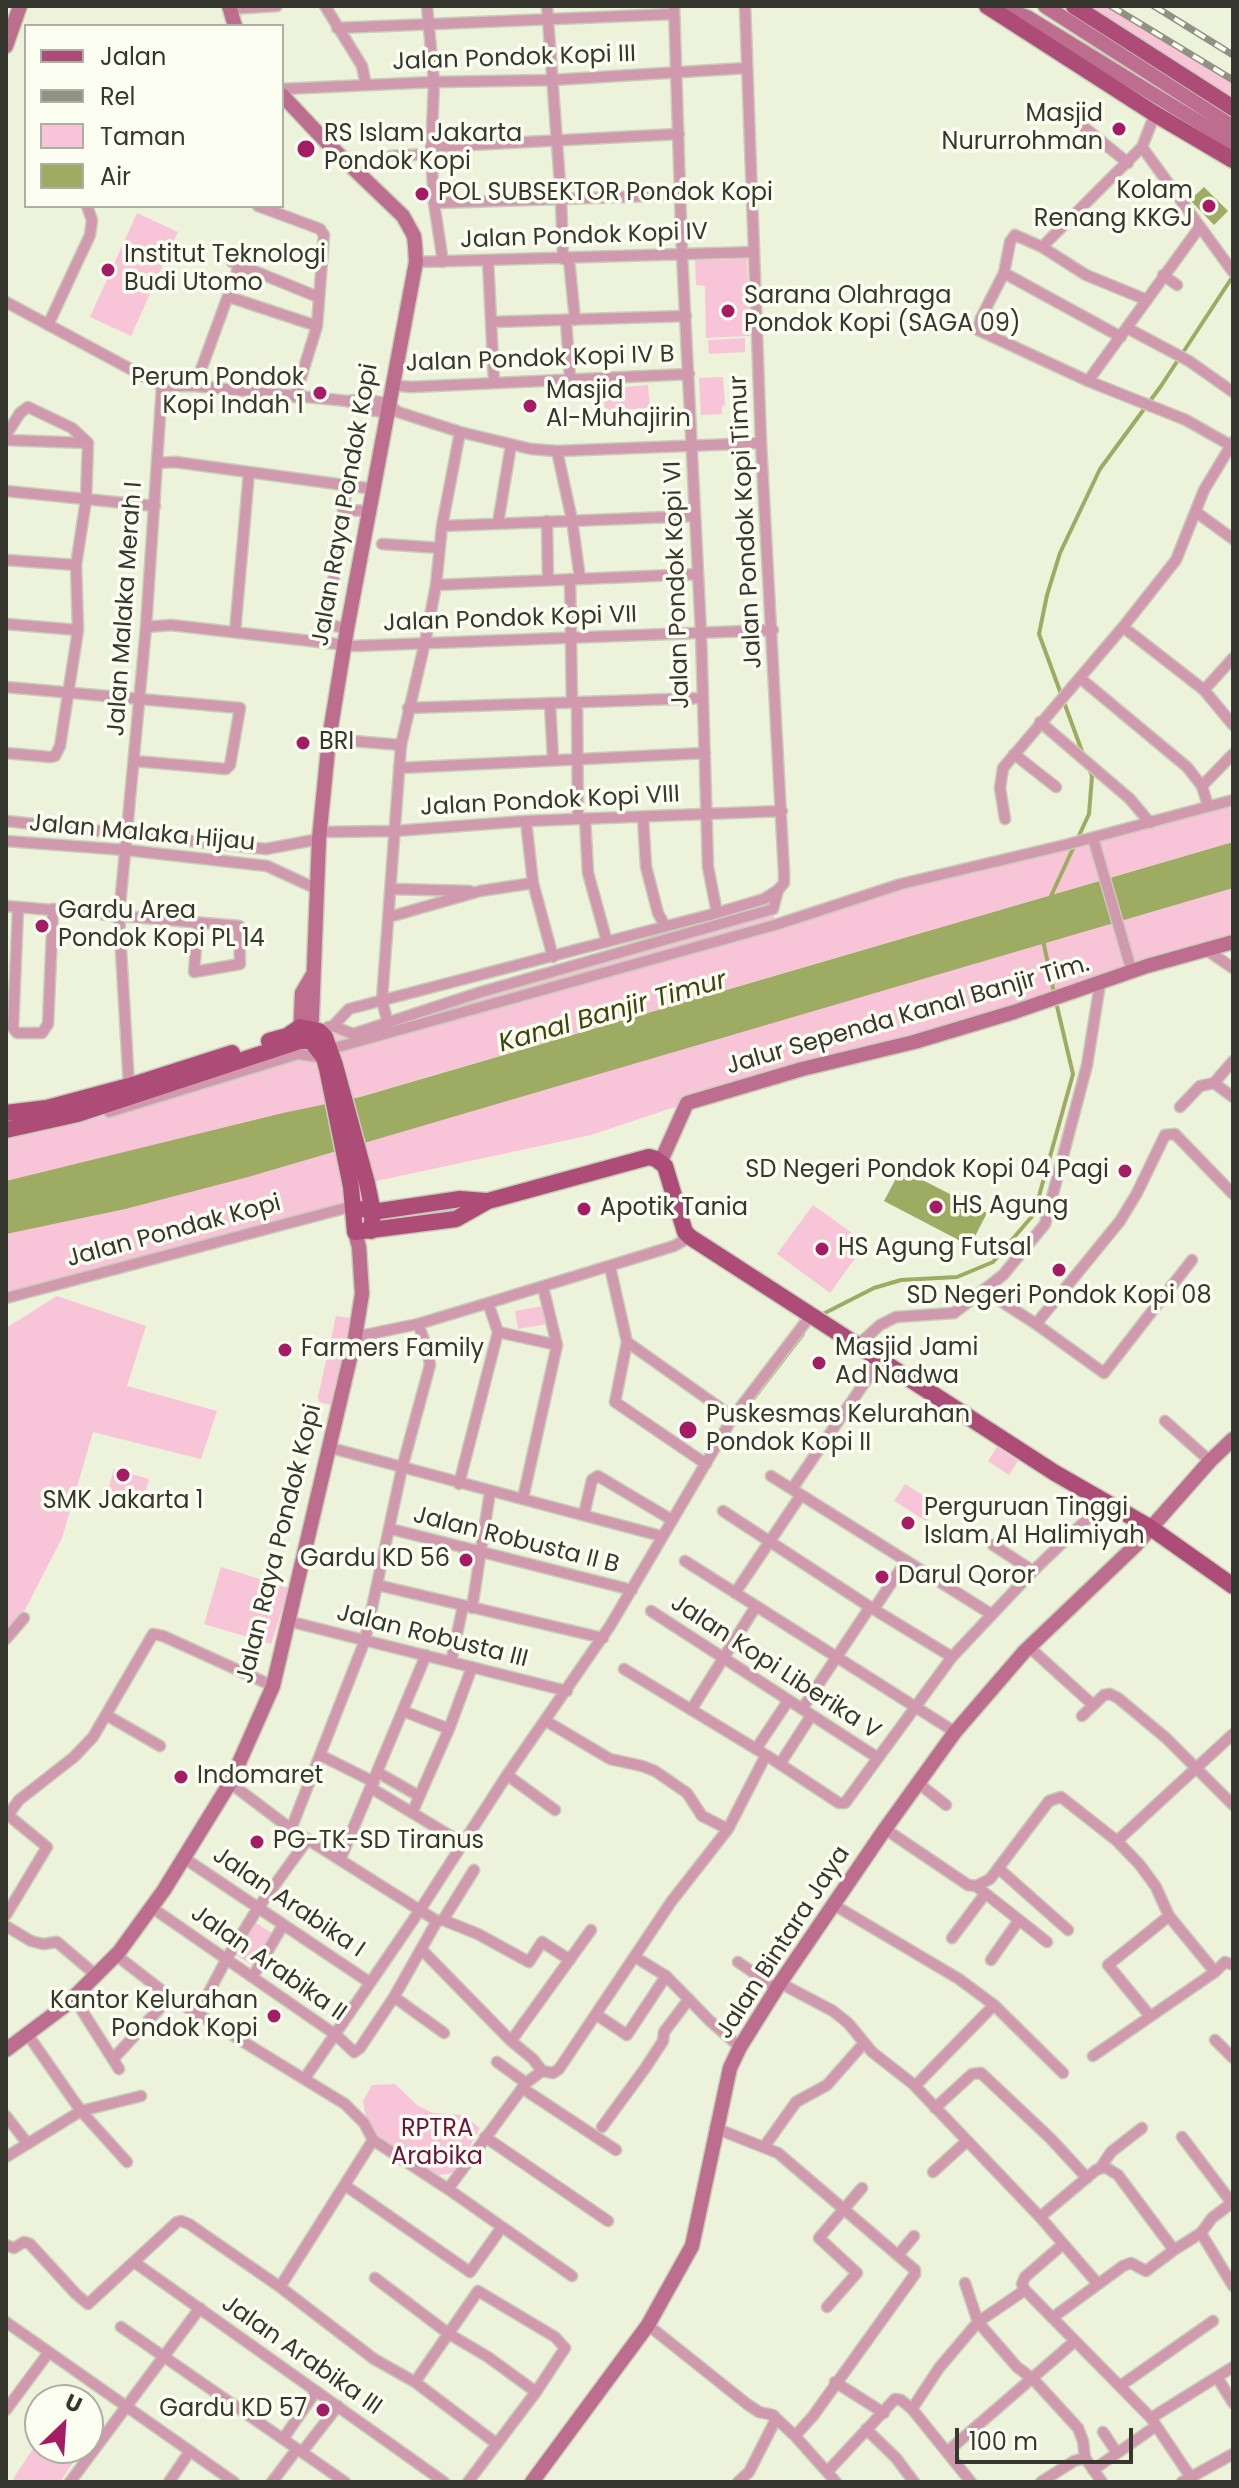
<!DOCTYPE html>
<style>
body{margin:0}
#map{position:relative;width:1239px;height:2488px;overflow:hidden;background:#edf2db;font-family:Poppins,sans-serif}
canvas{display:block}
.frame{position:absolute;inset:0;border:8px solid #36382f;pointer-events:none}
.legend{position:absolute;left:24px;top:24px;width:260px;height:184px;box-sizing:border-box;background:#fbfef0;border:2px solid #acafa3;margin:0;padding:10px 14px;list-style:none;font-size:24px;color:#36382f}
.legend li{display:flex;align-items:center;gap:16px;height:40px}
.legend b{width:40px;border:2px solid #acafa3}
.north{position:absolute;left:24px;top:2384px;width:80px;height:80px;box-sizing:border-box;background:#fbfef0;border:2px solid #acafa3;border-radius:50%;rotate:25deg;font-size:22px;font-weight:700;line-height:32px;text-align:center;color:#36382f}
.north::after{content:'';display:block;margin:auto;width:28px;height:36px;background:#a51c64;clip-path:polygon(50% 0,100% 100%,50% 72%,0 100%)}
.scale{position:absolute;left:955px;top:2428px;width:178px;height:36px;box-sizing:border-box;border:4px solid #36382f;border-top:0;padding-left:10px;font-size:24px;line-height:28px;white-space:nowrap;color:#36382f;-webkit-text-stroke:6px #fbfef0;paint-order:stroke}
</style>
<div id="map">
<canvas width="1239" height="2488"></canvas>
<div class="frame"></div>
<ul class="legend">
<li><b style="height:10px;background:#ad4d77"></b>Jalan</li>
<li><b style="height:10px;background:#909383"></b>Rel</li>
<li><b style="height:22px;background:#f8c4d7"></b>Taman</li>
<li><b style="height:22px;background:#9eab62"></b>Air</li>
</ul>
<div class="north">U</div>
<div class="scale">100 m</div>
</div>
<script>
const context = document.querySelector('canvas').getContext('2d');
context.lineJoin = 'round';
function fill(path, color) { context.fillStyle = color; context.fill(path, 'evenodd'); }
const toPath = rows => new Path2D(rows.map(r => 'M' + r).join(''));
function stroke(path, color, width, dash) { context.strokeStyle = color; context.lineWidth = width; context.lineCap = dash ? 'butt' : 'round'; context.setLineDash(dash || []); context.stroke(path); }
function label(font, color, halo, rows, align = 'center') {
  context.font = font + ' Poppins,sans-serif'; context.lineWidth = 7; context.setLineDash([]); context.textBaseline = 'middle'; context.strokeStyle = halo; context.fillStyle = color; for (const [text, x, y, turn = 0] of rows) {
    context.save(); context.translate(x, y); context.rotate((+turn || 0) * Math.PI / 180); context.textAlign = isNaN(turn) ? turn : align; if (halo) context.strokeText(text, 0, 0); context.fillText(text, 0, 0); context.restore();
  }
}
const green = toPath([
 [1074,6,1111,6,1233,81,1233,108],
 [137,213,178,232,131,336,90,317],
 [747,259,750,336,706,338,705,286,696,285,695,260],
 [745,338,745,352,709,354,708,340],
 [723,377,725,405,722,406,722,414,701,415,699,378],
 [648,385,650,408,605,411,603,389],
 [1233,802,1233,842,345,1101,327,1027,353,1034,773,909,775,924,901,884],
 [1233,887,1233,942,687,1103,591,1135,367,1183,355,1145],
 [300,1041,324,1058,353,1206,6,1298,6,1113,9,1113,11,1128],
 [813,1205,866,1243,830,1293,777,1254],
 [57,1296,146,1326,127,1386,217,1411,201,1459,93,1432,62,1538,13,1633,6,1641,6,1328],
 [543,1306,547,1324,518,1329,515,1311],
 [336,1316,358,1319,339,1407,319,1402,318,1397],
 [997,1447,1018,1461,1009,1475,988,1461],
 [114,1469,149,1479,143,1500,108,1490],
 [905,1484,937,1504,926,1521,894,1501],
 [221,1567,289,1588,271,1644,204,1624],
 [256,1923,272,1933,252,1965,236,1955],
 [395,2084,418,2106,433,2113,462,2115,480,2128,455,2173,432,2176,386,2147,378,2135,368,2128,363,2101,372,2085],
 [40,2438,40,2448,83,2448,60,2482,18,2482,13,2479]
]);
const water = toPath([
 [1204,187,1228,211,1214,225,1190,200],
 [1233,842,1233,888,248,1177,125,1209,6,1234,6,1181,283,1113,360,1097],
 [901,1169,987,1213,970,1246,884,1201]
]);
const stream = toPath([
 [1083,754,1039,634,1047,595,1060,553,1100,469,1161,386,1233,276],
 [1051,896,1089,814,1092,776,1088,766],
 [1043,940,1054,993],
 [819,1316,874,1288,901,1280,957,1277,993,1262,1034,1214,1073,1074,1056,1002],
 [753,1399,803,1334]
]);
const street = toPath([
 [325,6,362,66,366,85],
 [427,6,434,82,431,154,434,203,443,262],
 [547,6,561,198,563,259],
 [674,6,682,254,701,633,708,867,717,913],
 [229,9,277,6],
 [337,28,674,14],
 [282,89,434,82,552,80,747,68],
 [1085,128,1128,163],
 [431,147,679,134],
 [1142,147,1233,272],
 [391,156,431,154],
 [434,203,681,195],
 [258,206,320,229,324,235,317,326,295,397],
 [1042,247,1142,147,1155,114],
 [569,259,575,320],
 [488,260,494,382],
 [232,262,318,297],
 [416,262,754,252],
 [1004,273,1121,337],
 [1163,275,1177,285],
 [229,297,317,326],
 [1147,300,1086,275,1042,247,1015,235,1010,242,1004,273,981,318,978,330,1088,381,1186,420,1230,445],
 [6,302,162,386,195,386,348,401,365,399,389,404,398,412,460,432,531,449,557,451,761,443],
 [566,320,570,378],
 [491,322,686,316],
 [48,325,90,235,92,220,87,206],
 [1127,328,1189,361,1233,392],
 [1088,381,1199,228],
 [392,385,411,387,689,374],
 [195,386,239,266],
 [348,401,361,409,391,413],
 [6,435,20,413,28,407,72,428,88,443,86,500,76,565,78,630,60,746,55,756,50,757,6,753],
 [6,440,88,443],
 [557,451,572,520,580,579],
 [157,463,175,462,374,489],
 [6,491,155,506],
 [343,510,370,511],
 [1196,512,1233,539],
 [547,521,548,580],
 [498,523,511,445],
 [442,526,695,516],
 [382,544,440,548],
 [6,560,76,565],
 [570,579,572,703],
 [436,585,698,574],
 [6,624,78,630],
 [146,627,171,625,354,646,773,630],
 [1123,627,1204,690,1233,725],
 [347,629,327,624,347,486],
 [235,632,249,472],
 [1080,678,1187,767,1202,786,1208,806],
 [6,687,240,708,230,765,226,769,134,761],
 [1204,690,1233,658],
 [550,703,553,760],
 [577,703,578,819],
 [408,708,702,698],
 [1040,722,1130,799,1150,823],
 [329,739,401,745],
 [1014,754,1056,787],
 [399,768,705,753],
 [1202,786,1233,754],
 [643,817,646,867,658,913,665,926],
 [585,819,588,873,607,942],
 [1005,819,1000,788,1003,768,1123,627,1176,560,1204,490,1233,442],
 [6,821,266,849,319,839],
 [526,821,533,883,553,957],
 [321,832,395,831,526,821,782,811],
 [1093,838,1132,972],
 [6,841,126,850,267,866,317,889],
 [392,889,470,891],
 [6,906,239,926,240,964,194,972,198,923],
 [18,908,13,1028,17,1033,42,1033,48,1024,53,909],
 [389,917,480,891,533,883],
 [1208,951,1233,968],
 [388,1024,382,1000,401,745,425,642,436,585,442,526,460,432],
 [333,1026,353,1034,481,992,773,909,778,890,784,883,784,873,761,443,745,6],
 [328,1027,333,1026,349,1009,717,913,764,899,778,890],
 [338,1047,775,925,901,884,1065,845,1233,800],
 [1214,1083,1233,1097],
 [129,1086,119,916,146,627,162,386],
 [1180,1107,1200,1086,1214,1083,1233,1061],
 [109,1112,298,1054,324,1058],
 [610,1267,627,1342,615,1402,706,1464],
 [985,1291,1036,1324,1104,1373,1192,1260],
 [6,1298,353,1206],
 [1036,1324,1120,1221,1137,1193,1165,1135,1175,1134,1233,1194],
 [498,1332,557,1345],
 [355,1337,418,1324,488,1303,674,1246,690,1237],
 [627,1342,733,1417],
 [857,1346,880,1325,896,1317,954,1313,1003,1275,1045,1224,1087,1065,1100,984],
 [1165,1421,1210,1461],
 [331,1448,661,1536],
 [771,1476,991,1614],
 [459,1484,498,1332,488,1303],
 [792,1489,880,1360],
 [523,1498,557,1345,543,1287],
 [723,1511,870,1607,952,1657],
 [584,1514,592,1480,598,1476,672,1520],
 [391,1529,632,1590],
 [993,1545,1033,1571],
 [685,1561,955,1732],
 [377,1585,603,1638],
 [735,1593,801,1495],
 [472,1608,490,1492],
 [874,1609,906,1561],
 [651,1611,878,1758],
 [288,1621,567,1691],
 [6,1639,24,1618],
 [1029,1647,1092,1704],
 [451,1662,463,1606],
 [624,1669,766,1755,839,1803,845,1803,952,1657,1033,1571,1105,1502],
 [802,1709,870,1607],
 [691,1710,756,1606],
 [403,1711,449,1729],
 [108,1716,160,1746],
 [1082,1716,1104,1695,1110,1694,1118,1698,1166,1738,1233,1805],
 [546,1721,610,1759,642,1766,655,1771,687,1793,702,1816,728,1829],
 [756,1749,788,1701],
 [320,1755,374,1782],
 [780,1764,811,1716],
 [377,1772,419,1796],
 [507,1775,555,1810],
 [230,1783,291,1829,437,1921],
 [918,1783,946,1805],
 [371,1788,464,1844],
 [412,1813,449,1729,472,1667],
 [6,1814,8,1815,19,1800,74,1757,93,1737,153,1634,163,1636,273,1686],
 [291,1829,365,1640,402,1468,430,1365,427,1348,418,1324],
 [885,1829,968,1885,976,1886,990,1879,1049,1801,1061,1797,1117,1841,1140,1865,1156,1887,1169,1916,1215,1972,1225,1962,1233,1965],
 [1117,1841,1233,1734],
 [184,1858,369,1982],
 [340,1860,426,1655],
 [998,1868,1068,1930],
 [976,1886,1047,1942],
 [834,1905,959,1979,994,2005,1063,2073],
 [151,1907,336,2035,354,2052,360,2048,394,1997,437,1921],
 [6,1915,47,1847,8,1815],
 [443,1920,474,1870],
 [437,1921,443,1920,478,1934,529,1962,542,1942,570,1960],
 [6,1926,31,1941,43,1944,57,1942,97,1976],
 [952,1938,985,1894],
 [422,1950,511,2041,533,2059,542,2071],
 [116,1955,170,1997,345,2104,364,2123,373,2140,448,2189,572,2276],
 [635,1957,666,1976,710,2021,740,2047],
 [991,1960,1019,1920],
 [738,1962,777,1989],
 [253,1976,283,1925],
 [780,1983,833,2011,848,2023,872,2052,913,2084,917,2084,994,2005],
 [394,1997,444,2033],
 [74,1998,119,2069],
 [197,2015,227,1958,258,1908,308,1839],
 [597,2015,627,2035,666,1976],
 [1150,2016,1108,1965,1169,1916],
 [28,2035,81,2111,127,2162],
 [1215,2040,1233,2058],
 [511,2041,591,1930],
 [1093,2056,1215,1972],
 [114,2058,170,1997],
 [497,2062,526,2083],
 [305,2078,420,1910,507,1775,610,1626,733,1417,811,1315],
 [913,2084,1040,2217,1098,2284],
 [522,2088,616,2150],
 [935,2108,972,2074,981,2073,1051,2139,1087,2178],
 [6,2116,28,2144],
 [602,2127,646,2067,663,2041,664,2032,689,1999],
 [715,2128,778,2153,915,2270,915,2274,813,2416,795,2436,836,2482],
 [485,2137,608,2221],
 [1182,2137,1232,2203],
 [764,2147,796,2102,827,2085,864,2043],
 [6,2157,81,2111,141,2096],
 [1101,2167,1111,2152,1142,2128],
 [933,2172,967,2141],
 [346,2186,470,2272],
 [448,2189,526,2083,542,2071,553,2073,559,2069,671,1902,728,1829,766,1755],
 [1233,2202,1212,2218,1201,2233,1233,2286],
 [1040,2217,1096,2170,1105,2167,1118,2175,1174,2250,1201,2233],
 [6,2245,14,2248,24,2242,30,2244,76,2294,88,2304,177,2222,181,2221,189,2224,280,2287,374,2359,415,2382,497,2444],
 [1062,2245,1025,2277,1022,2284,1025,2290,1151,2418],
 [898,2255,914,2236],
 [134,2262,444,2482],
 [470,2272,502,2227],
 [375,2278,449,2334,488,2357,536,2392],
 [965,2283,978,2322,1025,2290],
 [280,2287,373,2140],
 [827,2307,857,2273,819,2238,862,2188],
 [1052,2318,1123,2266,1131,2263,1146,2271,1174,2250],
 [6,2322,234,2482],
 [648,2325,747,2404,759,2412,773,2415,778,2420],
 [121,2327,345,2482],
 [1217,2377,1233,2403],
 [415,2382,478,2291],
 [835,2382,884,2413],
 [1120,2386,1213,2321],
 [6,2410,49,2352],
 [866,2429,896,2458,914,2482],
 [1103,2432,1117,2453],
 [283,2439,316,2391],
 [948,2451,1075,2341],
 [302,2452,338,2406],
 [1093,2470,1156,2426],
 [828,2471,895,2399,901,2400,912,2409],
 [70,2482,200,2308],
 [169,2482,190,2451],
 [272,2482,297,2449],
 [468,2482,536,2392,565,2348,555,2337,478,2291],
 [738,2482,749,2472,775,2421,778,2420,795,2436],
 [971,2482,912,2409,939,2368,978,2322,1017,2367,1033,2379,1078,2428,1083,2441,1085,2458],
 [1041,2482,1074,2461,1085,2458,1102,2482],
 [1182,2482,1233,2454],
 [1194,2482,1151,2418,1233,2367]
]);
const secondary = toPath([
 [229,6,235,26],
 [998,6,1027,17,1233,143],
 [1045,6,1233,127],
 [6,46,20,6],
 [282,95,330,146,403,216,414,236,415,245,416,262,347,629,329,739,319,839,311,1041],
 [300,1037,302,993,312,976],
 [661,1161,687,1103,802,1069,914,1042,1014,1012,1147,966,1233,942],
 [6,2050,66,2005,119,1952,164,1890,230,1783,273,1686,355,1337,362,1294,359,1247,355,1232],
 [532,2482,648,2325,692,2246,730,2068,740,2047,780,1983,885,1829,955,1732,1024,1652,1135,1546,1210,1461,1233,1439]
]);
const primary = toPath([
 [987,6,1155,114,1233,160],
 [1074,6,1233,108],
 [269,1041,287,1036,300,1027,319,1031,325,1037,335,1065,367,1183,373,1212,371,1231],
 [6,1113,47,1108,129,1086,232,1053],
 [6,1130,78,1114,300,1041,311,1041,324,1058,327,1069,351,1187,355,1232,456,1219,488,1201,649,1157,656,1159,665,1166,685,1232,690,1237,1055,1473,1151,1528,1233,1586],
 [363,1209,373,1212,460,1199,486,1201]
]);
const rail = toPath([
 [1111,6,1233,80],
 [1154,6,1233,55]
]);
const markers = [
 [1119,129,8,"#a51c64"],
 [306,149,10,"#a51c64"],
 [422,194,8,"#a51c64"],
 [1209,206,8,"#a51c64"],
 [108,270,8,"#a51c64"],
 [728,311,8,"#a51c64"],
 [320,393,8,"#a51c64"],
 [530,406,8,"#a51c64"],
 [303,743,8,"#a51c64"],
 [42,926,8,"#a51c64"],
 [1125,1171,8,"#a51c64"],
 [936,1207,8,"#a51c64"],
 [584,1209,8,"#a51c64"],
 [822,1249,8,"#a51c64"],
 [1059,1270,8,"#a51c64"],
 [285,1350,8,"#a51c64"],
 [819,1363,8,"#a51c64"],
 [688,1430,10,"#a51c64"],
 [123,1475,8,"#a51c64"],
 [908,1523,8,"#a51c64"],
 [466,1560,8,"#a51c64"],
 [882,1577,8,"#a51c64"],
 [181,1777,8,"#a51c64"],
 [257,1842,8,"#a51c64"],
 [274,2016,8,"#a51c64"],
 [323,2410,8,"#a51c64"]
];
const streetNames = [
 ["Jalan Pondok Kopi III",514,59,-2],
 ["Jalan Pondok Kopi IV",584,237,-2],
 ["Jalan Pondok Kopi IV B",540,360,-2],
 ["Jalan Raya Pondok Kopi",346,505,-80],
 ["Jalan Pondok Kopi Timur",747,522,-93],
 ["Jalan Pondok Kopi VI",678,585,-92],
 ["Jalan Malaka Merah I",126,609,-86],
 ["Jalan Pondok Kopi VII",510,620,-2],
 ["Jalan Pondok Kopi VIII",550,802,-3],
 ["Jalan Malaka Hijau",142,834,5],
 ["Jalur Sependa Kanal Banjir Tim.",908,1016,-16],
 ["Jalan Pondak Kopi",174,1232,-15],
 ["Jalan Robusta II B",516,1541,14],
 ["Jalan Raya Pondok Kopi",280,1544,-76],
 ["Jalan Robusta III",432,1637,14],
 ["Jalan Kopi Liberika V",775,1668,33],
 ["Jalan Arabika I",288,1903,34],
 ["Jalan Bintara Jaya",784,1943,-57],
 ["Jalan Arabika II",268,1964,35],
 ["Jalan Arabika III",301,2356,35]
];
const poiNames = [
 ["Masjid",1103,115,"right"],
 ["Nururrohman",1103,143,"right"],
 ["RS Islam Jakarta",324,135],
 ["Pondok Kopi",324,163],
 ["Kolam",1193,192,"right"],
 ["Renang KKGJ",1193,220,"right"],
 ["POL SUBSEKTOR Pondok Kopi",438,194],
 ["Institut Teknologi",124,256],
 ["Budi Utomo",124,284],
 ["Sarana Olahraga",744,297],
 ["Pondok Kopi (SAGA 09)",744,325],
 ["Perum Pondok",304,379,"right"],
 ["Kopi Indah 1",304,407,"right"],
 ["Masjid",546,392],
 ["Al-Muhajirin",546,420],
 ["BRI",319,743],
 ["Gardu Area",58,912],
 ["Pondok Kopi PL 14",58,940],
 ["SD Negeri Pondok Kopi 04 Pagi",1109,1171,"right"],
 ["HS Agung",952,1207],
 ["Apotik Tania",600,1209],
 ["HS Agung Futsal",838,1249],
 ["SD Negeri Pondok Kopi 08",1059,1297,"center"],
 ["Masjid Jami",835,1349],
 ["Ad Nadwa",835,1377],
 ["Farmers Family",301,1350],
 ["Puskesmas Kelurahan",706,1416],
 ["Pondok Kopi II",706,1444],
 ["SMK Jakarta 1",123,1502,"center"],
 ["Perguruan Tinggi",924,1509],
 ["Islam Al Halimiyah",924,1537],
 ["Gardu KD 56",450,1560,"right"],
 ["Darul Qoror",898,1577],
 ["Indomaret",197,1777],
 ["PG-TK-SD Tiranus",273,1842],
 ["Kantor Kelurahan",258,2002,"right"],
 ["Pondok Kopi",258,2030,"right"],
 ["Gardu KD 57",307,2410,"right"]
];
const parkNames = [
 ["RPTRA",437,2130],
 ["Arabika",437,2158]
];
const waterNames = [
 ["Kanal Banjir Timur",613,1013,-16]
];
fill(green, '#f8c4d7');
fill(water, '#9eab62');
stroke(stream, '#9eab62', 4);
stroke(street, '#c8cdb9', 13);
stroke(secondary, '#c8cdb9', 17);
stroke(primary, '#c8cdb9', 19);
stroke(street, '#d099ae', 10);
stroke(secondary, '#bd6e8e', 14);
stroke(primary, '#ad4d77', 16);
stroke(rail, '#909383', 7);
stroke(rail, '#fbfef0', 4, [12]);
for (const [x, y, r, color] of markers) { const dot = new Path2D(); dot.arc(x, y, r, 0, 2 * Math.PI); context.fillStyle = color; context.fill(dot); stroke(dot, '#fbfef0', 3); }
label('24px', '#36382f', '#fbfef0', streetNames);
label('24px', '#36382f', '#fbfef0', poiNames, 'left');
label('24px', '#6c1441', '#fbfef0', parkNames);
label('italic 26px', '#3d440d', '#fbfef0', waterNames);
</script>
